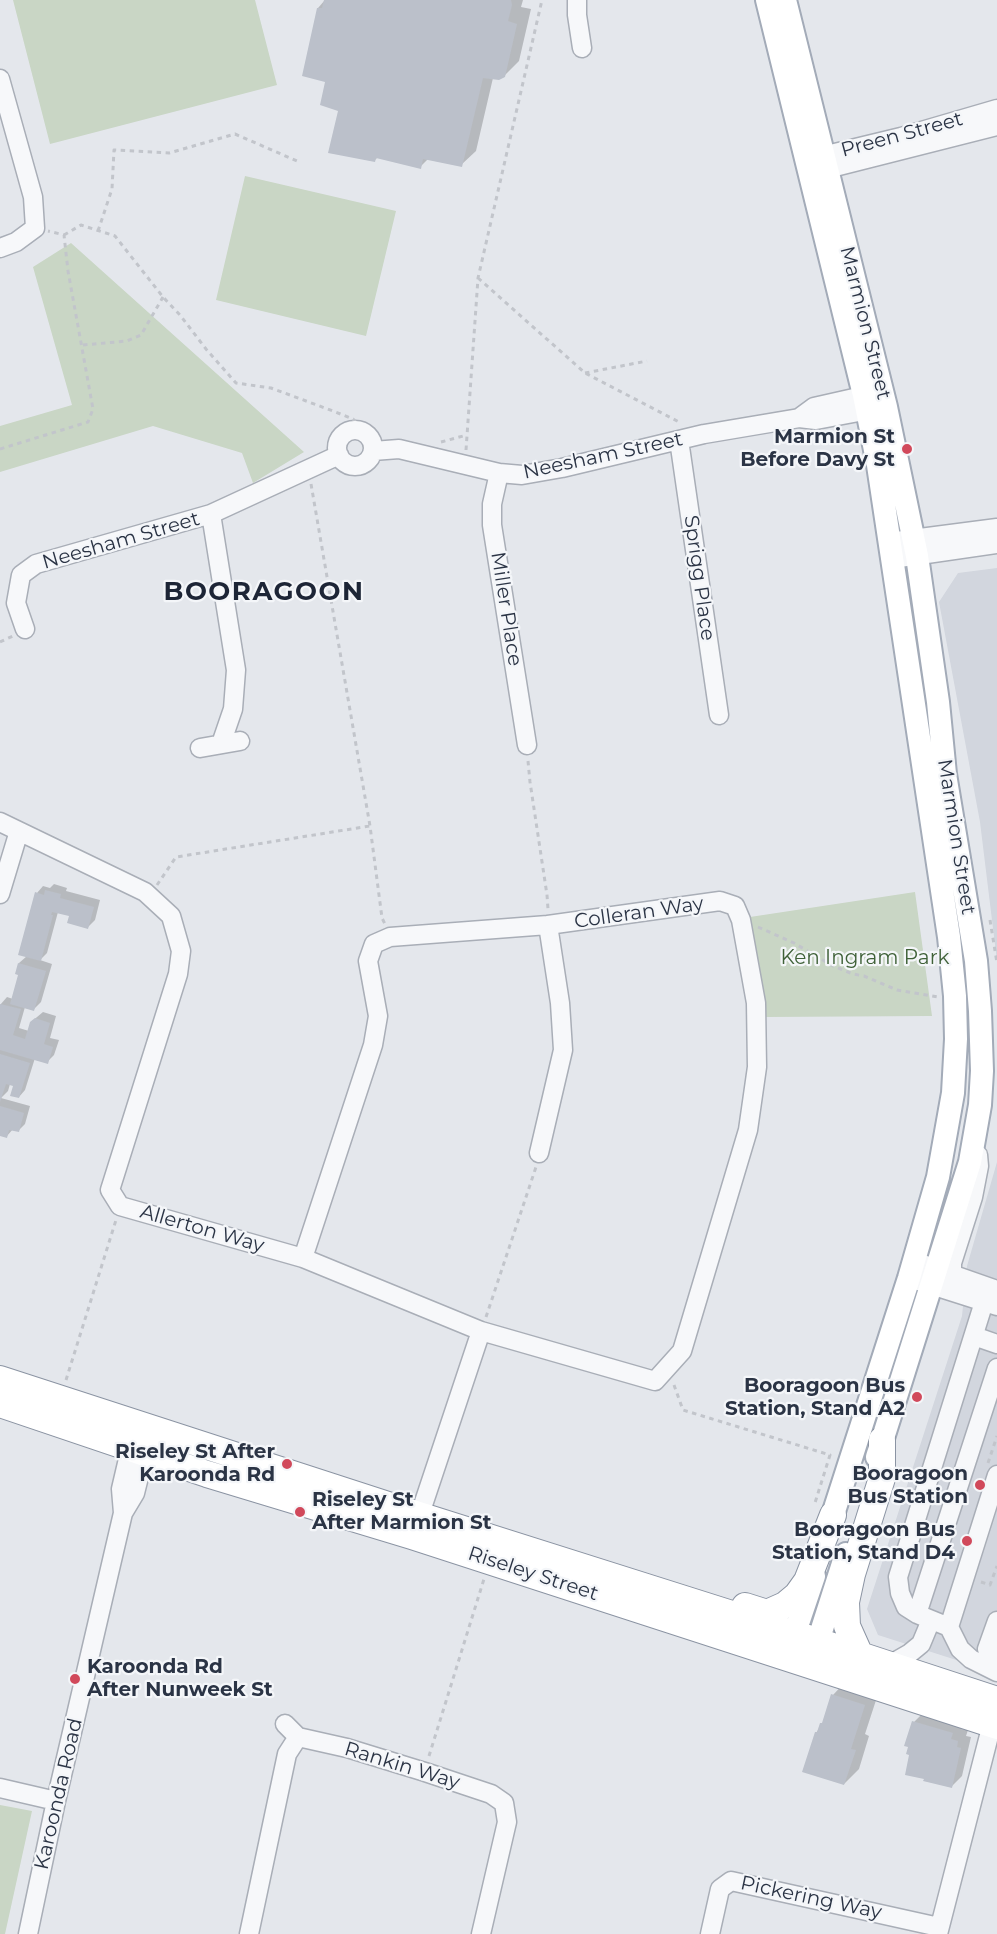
<!DOCTYPE html>
<style>
body{margin:0}
canvas{display:block;background:#e4e7ec}
</style>
<canvas width="997" height="1934"></canvas>
<script>
const context = document.querySelector('canvas').getContext('2d');
context.lineJoin = 'round';
function fill(path, color) { context.fillStyle = color; context.fill(path, 'evenodd'); }
const toPath = rows => new Path2D(rows.map(r => 'M' + r).join(''));
function stroke(path, color, width, dash) { context.strokeStyle = color; context.lineWidth = width; context.lineCap = dash ? 'butt' : 'round'; context.setLineDash(dash || []); context.stroke(path); }
function label(font, color, halo, rows, align = 'center') {
  context.font = font + ' Montserrat,sans-serif'; context.lineWidth = 4.5; context.setLineDash([]); context.textBaseline = 'middle'; context.strokeStyle = halo; context.fillStyle = color; for (const [text, x, y, turn = 0] of rows) {
    context.save(); context.translate(x, y); context.rotate((+turn || 0) * Math.PI / 180); context.textAlign = isNaN(turn) ? turn : align; if (halo) context.strokeText(text, 0, 0); context.fillText(text, 0, 0); context.restore();
  }
}
const built = toPath([
 [997,568,997,961,980,822,939,602,958,573],
 [997,1162,997,1673,878,1635,867,1609,962,1316,967,1266]
]);
const green = toPath([
 [13,0,255,0,277,85,50,144],
 [245,176,396,211,366,336,216,300],
 [71,243,304,452,253,483,242,453,153,426,0,472,0,426,72,405,33,267],
 [915,892,932,1016,765,1017,750,917],
 [0,1805,32,1811,5,1934,0,1934]
]);
const shadow = toPath([
 [325,0,523,0,521,7,531,9,519,61,504,76,493,78,476,151,461,165,429,158,420,167,378,157,374,161,340,110,318,8],
 [54,884,67,888,66,891,100,900,95,920,88,927,71,915,58,912,47,953,40,960,52,964,41,1002,34,1009,25,1007,19,1028,29,1031,31,1022,43,1012,56,1016,50,1038,59,1040,54,1055,47,1062,35,1058,25,1090,19,1097,15,1085,10,1084,8,1091,1,1098,30,1106,25,1124,18,1131,13,1129,7,1136,0,1134,0,1005,7,997,13,999,20,974,19,963,27,956,37,893,43,886,50,888],
 [847,1680,879,1691,865,1734,869,1736,859,1769,844,1784,816,1733,825,1720,833,1695],
 [925,1711,963,1722,961,1729,968,1730,966,1736,971,1737,962,1776,952,1786,914,1722]
]);
const building = toPath([
 [324,0,511,0,512,5,508,21,517,24,505,77,499,80,483,78,462,167,423,159,421,169,376,158,375,162,328,153,338,111,320,105,325,82,302,76,317,8,322,8],
 [45,890,61,894,60,898,94,907,88,929,67,923,69,916,52,912,51,915,53,915,41,961,18,955,35,892,44,895],
 [18,963,46,971,34,1011,10,1004,18,975,15,974],
 [0,1004,21,1009,13,1035,25,1039,30,1022,35,1018,50,1023,44,1044,53,1047,48,1064,0,1050],
 [0,1054,30,1063,19,1098,10,1096,13,1086,6,1084,0,1102],
 [0,1106,24,1113,19,1132,9,1130,7,1138,0,1136],
 [831,1694,865,1705,851,1749,856,1750,844,1785,802,1772,815,1732,817,1732,820,1723,822,1723],
 [912,1721,953,1733,951,1739,958,1741,957,1747,961,1748,952,1788,923,1781,924,1779,905,1775,909,1755,906,1754,908,1747,904,1746]
]);
const path = toPath([
 [98,231,112,189,114,150,169,153,235,134,297,161],
 [64,235,81,225,115,236,163,297,180,315,206,349,236,383,271,388,333,411,353,419,363,431],
 [478,278,585,373,681,423],
 [83,345,127,341,141,335,163,297],
 [585,373,647,361],
 [441,442,467,435],
 [0,449,88,422,93,409,68,271,64,235,48,231],
 [466,450,478,278,542,0],
 [311,484,370,826,382,918,385,924],
 [0,642,13,636],
 [528,761,530,782,547,895,548,909],
 [157,885,176,857,370,826],
 [990,920,997,963],
 [758,927,794,943,833,966,853,974,864,976,897,990,938,997],
 [486,1317,536,1167],
 [66,1380,116,1220],
 [674,1385,683,1410,830,1455,814,1506],
 [988,1463,997,1436],
 [981,1582,990,1585,997,1566],
 [429,1756,484,1579]
]);
const minor = toPath([
 [577,0,577,15,582,48],
 [0,79,33,197,35,228,16,242,0,248],
 [810,159,901,137,997,109],
 [815,172,997,126],
 [799,418,814,407,876,393],
 '337 448a18 18 0 1 1 36 0a18 18 0 1 1-36 0Z',
 [679,440,719,715],
 [373,451,399,449,499,473,522,475,562,468,704,434,799,418,816,420,880,408],
 [499,473,492,504,492,525,527,745],
 [211,514,236,670,233,709,221,744],
 [889,542,997,528],
 [892,559,997,544],
 [25,629,16,603,21,575,36,564,211,514,339,455],
 [200,748,240,741],
 [0,822,145,892,171,916,181,951,178,974,110,1190,120,1206,303,1258,481,1331,655,1381,682,1351,748,1130,757,1067,756,1003,741,920,735,906,720,901,548,925,390,937,374,944,368,961,378,1016,373,1045,303,1258],
 [0,894,19,831],
 [539,1153,563,1050,560,1003,548,925],
 [914,1261,997,1290],
 [952,1275,952,1263,973,1197,979,1166,978,1155],
 [909,1278,997,1306],
 [974,1336,997,1344],
 [997,1475,949,1627,960,1649,971,1659,997,1672],
 [123,1513,121,1489,128,1459,146,1449],
 [416,1526,481,1331],
 [917,1614,997,1368],
 [997,1621,987,1649,997,1653],
 [949,1627,917,1614,906,1607,900,1593,898,1577,984,1302],
 [889,1665,910,1653,921,1644,931,1620],
 [285,1724,298,1737,347,1748,425,1772,491,1794,504,1803,507,1822,481,1934],
 [0,1788,56,1801],
 [28,1934,56,1801,123,1513,135,1493,140,1473,142,1462,139,1451,135,1442],
 [249,1934,287,1754,298,1737],
 [710,1934,720,1889,731,1881,939,1927],
 [938,1934,992,1724]
]);
const major = toPath([
 [767,0,864,395,878,465,949,937,955,996,956,1039,953,1093,938,1177,909,1278,828,1530],
 [785,0,886,407,917,556,938,702,945,774,976,961,980,1011,982,1071,980,1105,970,1162,877,1457],
 [789,1650,814,1576],
 [813,1657,846,1554]
]);
const highway = toPath([
 [0,1379,419,1515,817,1641,997,1700],
 [0,1404,207,1474,412,1536,997,1726],
 [745,1606,767,1613,785,1605,797,1595,807,1581,833,1515],
 [860,1655,847,1626,846,1602,852,1574,882,1478,882,1440]
]);
const markers = [
 [907,449,6,"#d1495b"],
 [917,1397,6,"#d1495b"],
 [287,1464,6,"#d1495b"],
 [980,1485,6,"#d1495b"],
 [300,1512,6,"#d1495b"],
 [967,1541,6,"#d1495b"],
 [75,1679,6,"#d1495b"]
];
const streetNames = [
 ["Preen Street",902,135,-15],
 ["Marmion Street",865,323,76],
 ["Neesham Street",603,456,-12],
 ["Neesham Street",121,541,-16],
 ["Sprigg Place",699,578,82],
 ["Miller Place",506,609,81],
 ["Marmion Street",956,837,81],
 ["Colleran Way",639,913,-8],
 ["Allerton Way",202,1229,16],
 ["Riseley Street",533,1574,18],
 ["Rankin Way",402,1766,17],
 ["Karoonda Road",59,1794,-77],
 ["Pickering Way",811,1898,12]
];
const poiNames = [
 ["Marmion St",895,437],
 ["Before Davy St",895,460],
 ["Booragoon Bus",905,1386],
 ["Station, Stand A2",905,1409],
 ["Riseley St After",275,1452],
 ["Karoonda Rd",275,1475],
 ["Booragoon",968,1474],
 ["Bus Station",968,1497],
 ["Riseley St",312,1500,"left"],
 ["After Marmion St",312,1523,"left"],
 ["Booragoon Bus",955,1530],
 ["Station, Stand D4",955,1553],
 ["Karoonda Rd",87,1667,"left"],
 ["After Nunweek St",87,1690,"left"]
];
const parkNames = [
 ["Ken Ingram Park",865,958]
];
const districtNames = [
 ["BOORAGOON",264,592]
];
fill(built, '#d2d6de');
fill(green, '#c9d6c5');
fill(shadow, '#0003');
fill(building, '#bbc0ca');
stroke(minor, '#a9aeb7', 21);
stroke(major, '#a3abb8', 26);
stroke(highway, '#8b94a3', 28);
stroke(path, '#c2c5cb', 3, [4.5, 4.5]);
stroke(minor, '#f7f8fa', 18);
stroke(major, '#fff', 22);
stroke(highway, '#fff', 26);
for (const [x, y, r, color] of markers) { const dot = new Path2D(); dot.arc(x, y, r, 0, 2 * Math.PI); context.fillStyle = color; context.fill(dot); stroke(dot, '#f4f6f9', 2); }
label('20px', '#2b3445', '#f4f6f9', streetNames);
label('bold 20px', '#2b3445', '#f4f6f9', poiNames, 'right');
label('20px', '#3f6138', '#f4f6f9', parkNames);
context.letterSpacing = '1.5px';
label('bold 26px', '#1d2536', '#f4f6f9', districtNames);
context.letterSpacing = '0px';
</script>
